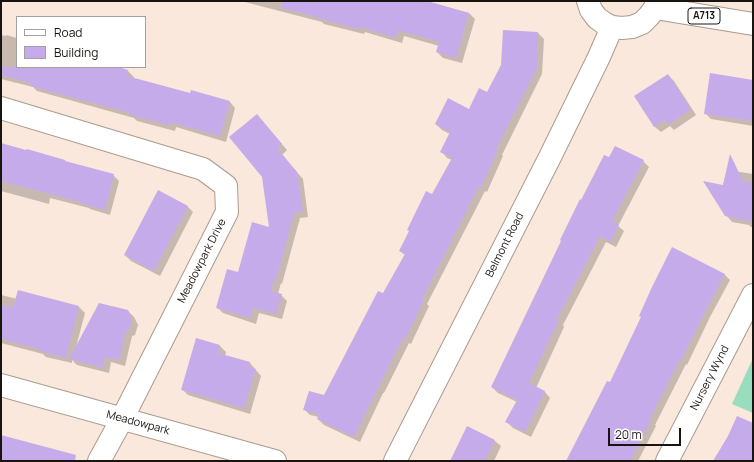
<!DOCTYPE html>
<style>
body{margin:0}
#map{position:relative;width:754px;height:462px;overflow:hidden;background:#f9e8db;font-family:Manrope,sans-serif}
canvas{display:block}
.frame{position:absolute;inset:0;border:2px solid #1a1410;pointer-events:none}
.legend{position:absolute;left:16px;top:16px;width:130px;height:52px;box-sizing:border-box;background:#fff;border:1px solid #a3a19f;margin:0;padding:5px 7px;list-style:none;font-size:12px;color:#1a1410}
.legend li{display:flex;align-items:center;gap:8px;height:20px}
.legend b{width:20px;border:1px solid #a3a19f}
.scale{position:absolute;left:608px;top:428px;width:73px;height:18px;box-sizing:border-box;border:2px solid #1a1410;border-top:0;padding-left:5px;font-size:12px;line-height:14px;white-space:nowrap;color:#1a1410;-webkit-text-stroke:3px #fff;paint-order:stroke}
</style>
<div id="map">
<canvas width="754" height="462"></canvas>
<div class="frame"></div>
<ul class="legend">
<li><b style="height:5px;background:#fff"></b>Road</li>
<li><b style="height:11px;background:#c6abeb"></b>Building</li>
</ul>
<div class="scale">20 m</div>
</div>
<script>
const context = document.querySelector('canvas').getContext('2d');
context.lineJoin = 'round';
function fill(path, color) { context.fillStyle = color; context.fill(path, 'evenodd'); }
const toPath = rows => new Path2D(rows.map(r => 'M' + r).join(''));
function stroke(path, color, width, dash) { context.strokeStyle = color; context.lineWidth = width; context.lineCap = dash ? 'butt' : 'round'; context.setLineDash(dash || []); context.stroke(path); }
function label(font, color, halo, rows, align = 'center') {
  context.font = font + ' Manrope,sans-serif'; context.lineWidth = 3; context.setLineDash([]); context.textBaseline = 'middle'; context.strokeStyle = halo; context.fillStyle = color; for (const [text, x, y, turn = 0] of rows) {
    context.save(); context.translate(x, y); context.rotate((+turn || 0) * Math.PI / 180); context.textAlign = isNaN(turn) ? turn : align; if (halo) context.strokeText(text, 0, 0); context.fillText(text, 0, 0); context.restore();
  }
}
const green = toPath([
 [753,358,753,413,732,404]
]);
const shadow = toPath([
 [241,1,425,1,469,13,475,19,462,63,443,58,437,52,439,46,404,36,402,43,365,32,364,34,324,24,322,22],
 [504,32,538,33,544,39,542,74,502,155,503,156,487,192,485,191,427,304,429,306,411,344,409,343,384,393,383,393,360,442,324,425,318,419,319,417,310,415,304,409,325,397,405,255,400,251,433,196,452,160,447,158,442,152,450,134,442,130,436,124,470,110,487,93,502,65],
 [1,35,6,36,6,35,17,38,17,67,114,67,128,71,134,77,133,79,191,94,230,102,235,108,226,142,176,127,175,131,137,121,134,118,37,91,33,87,1,79],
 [668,75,674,81,696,115,674,130,670,126,661,132,655,127,636,96],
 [753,81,753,126,711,119,705,113],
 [257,115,287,150,282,155,303,179,308,217,300,218,282,284,281,283,278,294,281,295,287,301,282,319,259,313,256,324,223,313,217,307,239,273,270,228],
 [1,144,113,175,119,181,110,215,90,209,89,208,50,198,49,204,1,191],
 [610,158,643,161,649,167,618,226,624,231,616,247,606,242,563,325,564,327,536,388,545,392,550,398,531,437,513,428,507,422,517,402,498,393,492,387,581,201],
 [727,170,753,174,753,227,751,227,749,225,732,222,726,215,723,186],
 [187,206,193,212,160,276,131,261,125,255],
 [724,274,730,280,710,317,687,365,686,364,655,425,656,426,638,461,567,461,611,384],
 [19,291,79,307,85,313,76,347,128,311,134,317,138,325,135,335,132,336,125,366,111,362,109,373,77,365,72,360,72,363,46,357,43,354,1,343,1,295,17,299],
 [197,339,220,346,226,352,225,356,250,363,261,376,250,414,188,395,182,389],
 [468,427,495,441,501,446,494,461,451,461]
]);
const building = toPath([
 [282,1,427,1,469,13,456,58,436,52,439,42,398,30,396,38,359,27,358,29,317,18,317,17,282,8],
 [503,30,538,32,537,68,496,149,498,150,481,187,479,186,422,299,424,300,405,339,403,338,378,388,354,437,317,419,319,414,303,410,309,391,324,395,378,291,383,293,405,254,399,251,409,231,407,230,426,191,432,194,452,158,440,152,450,132,435,124,448,98,469,109,479,88,487,92,501,65],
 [1,67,118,67,128,70,127,76,190,93,191,90,230,101,220,136,170,122,169,125,129,115,130,113,30,86,31,83,1,75],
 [710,73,753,80,753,121,704,114],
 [668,74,691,109,668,125,665,120,654,127,634,96],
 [257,114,282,144,277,148,297,172,303,211,294,213,276,280,275,277,271,291,282,294,276,314,253,308,250,318,216,308,227,269,238,272,252,222,269,227,262,177,229,137],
 [1,143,26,150,27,149,65,160,65,161,114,174,105,210,83,204,84,203,1,181],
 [615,146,644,160,612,221,619,225,610,242,600,236,557,319,559,320,529,383,545,391,525,432,505,422,517,400,491,387,561,241,560,240,580,199,581,200,604,155,609,157],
 [730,154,743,181,753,183,753,222,725,216,703,181,723,185],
 [158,190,188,206,154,271,124,255],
 [672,247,725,274,705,312,681,360,680,359,650,419,651,420,630,461,566,461,607,381,610,382,641,317,639,316,652,287],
 [18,290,79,306,66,358,39,351,39,349,1,339,1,305,13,307],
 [99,303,128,310,132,319,129,329,126,330,119,360,105,357,103,368,69,359],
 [196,338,220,345,218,353,250,362,249,367,256,369,244,408,181,390],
 [737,416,753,423,753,461,713,461,728,436],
 [467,426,495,440,485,461,450,461],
 [1,435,76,455,75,461,1,461]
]);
const minor = toPath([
 [1,108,203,169,226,186,227,212,122,419,99,461],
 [1,385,275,461],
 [395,461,550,157,599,57,612,27],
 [667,461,753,295]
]);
const major = toPath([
 [588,1,591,10,597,18,604,23,612,27,622,28,632,27,642,23,649,16,655,8,657,1],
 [655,8,753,24]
]);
const shields = [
 [704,16,32]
];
const shieldNames = [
 ["A713",704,16]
];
const streetNames = [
 ["Belmont Road",505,245,-63],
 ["Meadowpark Drive",202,261,-63],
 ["Nursery Wynd",710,378,-63],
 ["Meadowpark",138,423,15]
];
fill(green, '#99dcbe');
fill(shadow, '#0003');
fill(building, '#c6abeb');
stroke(minor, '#aa9b8e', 24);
stroke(major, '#aa9b8e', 24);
stroke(minor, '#fff', 22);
stroke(major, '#fff', 22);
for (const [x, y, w] of shields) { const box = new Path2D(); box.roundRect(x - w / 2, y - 8, w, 16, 3); context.fillStyle = '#fff'; context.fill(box); stroke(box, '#1a1410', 1); }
label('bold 10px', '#1a1410', null, shieldNames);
label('11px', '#1a1410', '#fff', streetNames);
</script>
